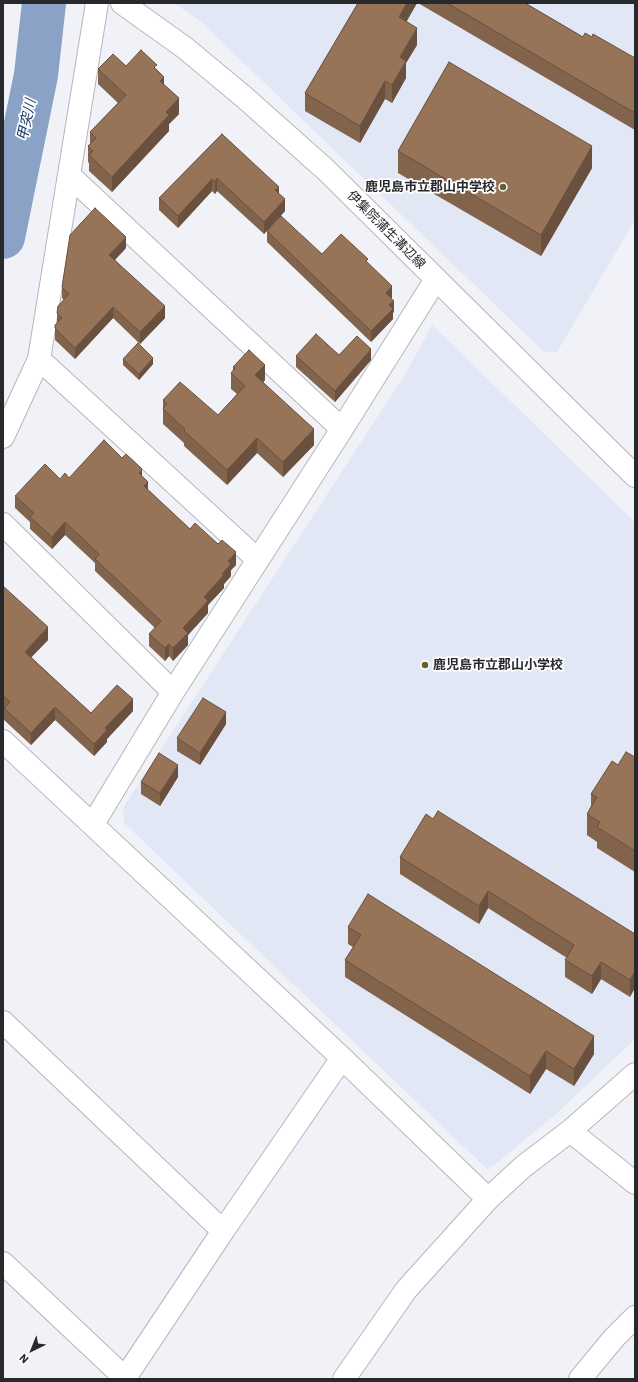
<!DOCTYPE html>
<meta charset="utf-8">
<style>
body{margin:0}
#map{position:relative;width:638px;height:1382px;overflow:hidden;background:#f0f2f8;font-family:"IBM Plex Sans",sans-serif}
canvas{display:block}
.frame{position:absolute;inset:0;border:4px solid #28292c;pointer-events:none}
.north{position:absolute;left:12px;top:1330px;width:40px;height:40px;-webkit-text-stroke:3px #fff;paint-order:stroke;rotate:223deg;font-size:11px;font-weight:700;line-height:16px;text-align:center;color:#28292c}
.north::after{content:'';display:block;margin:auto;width:14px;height:18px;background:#28292c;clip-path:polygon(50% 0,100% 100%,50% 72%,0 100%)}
</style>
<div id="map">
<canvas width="638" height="1382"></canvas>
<div class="frame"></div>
<div class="north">N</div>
</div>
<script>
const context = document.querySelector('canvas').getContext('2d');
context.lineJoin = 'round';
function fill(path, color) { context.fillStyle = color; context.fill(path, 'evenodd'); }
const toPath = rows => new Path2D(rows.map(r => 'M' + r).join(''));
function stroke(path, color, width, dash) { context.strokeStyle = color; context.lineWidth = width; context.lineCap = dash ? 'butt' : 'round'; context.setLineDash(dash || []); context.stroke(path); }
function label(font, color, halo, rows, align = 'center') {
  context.font = font + ' "IBM Plex Sans","Noto Sans JP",sans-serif'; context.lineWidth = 3.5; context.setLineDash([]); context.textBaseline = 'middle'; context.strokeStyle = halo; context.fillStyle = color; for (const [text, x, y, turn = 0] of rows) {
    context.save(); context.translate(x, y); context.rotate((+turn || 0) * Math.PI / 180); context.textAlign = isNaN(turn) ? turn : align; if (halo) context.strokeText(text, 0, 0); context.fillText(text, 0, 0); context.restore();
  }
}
const built = toPath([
 [174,3,635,3,635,220,557,352,544,352,200,21],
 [432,325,635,522,635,1039,555,1115,488,1170,124,823,123,808,406,373]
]);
const river = toPath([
 [3,237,36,75,44,3]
]);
const street = toPath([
 [97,3,39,359,257,559],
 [70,176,342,429],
 [3,437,39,359],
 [3,524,173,692],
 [3,741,342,1058,488,1199],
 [93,824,173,692,342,429,436,279],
 [3,1022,223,1231,342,1058],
 [570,1131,635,1183],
 [3,1263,125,1378,223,1231],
 [344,1379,406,1290,488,1199,524,1166,570,1131,635,1074],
 [580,1379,614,1338,635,1317]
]);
const primary = toPath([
 [122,3,185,48,244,97,326,170,635,476]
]);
const wall = toPath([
 [358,3,417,3,406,22,417,45,406,63,406,78,392,103,385,99,360,143,305,111,305,93],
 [418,3,525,3,583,37,592,37,635,58,635,130],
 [126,66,157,70,179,114,169,124,169,131,112,192,89,171,89,163,88,162,88,146,90,144,90,132,118,103,98,84,98,69],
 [222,134,279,194,285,211,264,234,217,191,215,194,212,191,178,228,159,210,159,198],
 [398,151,592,168,541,256,398,173],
 [267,231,322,254,368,263,392,297,391,298,394,311,393,313,393,319,371,342,267,242],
 [126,248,115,260,165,318,140,344,113,318,75,359,55,340,55,328,57,323,57,313,64,300,62,298,62,287],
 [296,356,371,360,335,402,296,367],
 [123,359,153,364,139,380,123,365],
 [233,367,265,380,263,382,314,445,283,477,257,453,227,485,184,446,184,443,163,424,163,400,218,415,237,394,231,389,231,373,233,371],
 [142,477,148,490,190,529,236,565,231,570,231,576,224,584,224,588,208,605,208,613,188,635,188,645,173,661,169,656,165,661,149,646,149,634,155,628,95,571,95,563,65,535,52,549,30,529,30,522,15,508,15,496,60,479,69,478],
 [3,586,48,640,31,657,91,713,133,711,107,739,107,742,94,756,55,720,31,745,4,720,4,709,3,708],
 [226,724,200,765,177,751,177,738],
 [635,757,635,872,597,848,597,842,587,835,587,814,591,806,591,794,618,765],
 [178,777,160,806,141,794,141,782],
 [433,819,635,934,630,997,601,979,592,994,565,977,565,960,567,958,488,908,479,924,400,874,400,857],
 [348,927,594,1054,574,1086,546,1069,530,1094,345,977,345,960,353,947,348,944]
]);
const shadedWall = toPath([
 [407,3,417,3,399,35,399,17],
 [417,28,417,45,406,63,406,78,392,103,392,85,400,57],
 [164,77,164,92,160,81],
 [385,81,385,99,360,143,360,126],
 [179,98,179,114,169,124,169,131,112,192,112,177,166,112],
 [592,146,592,168,541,256,541,235],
 [217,178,217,191,215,194,215,182],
 [212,179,212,191,178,228,178,216],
 [279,187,279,199,275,190],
 [285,199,285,211,264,234,264,222],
 [126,237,126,248,109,266,109,255],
 [392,286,392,297,386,304,386,293],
 [394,301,394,311,393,313,393,319,371,342,371,331,389,305],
 [165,306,165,318,140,344,140,332],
 [113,307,113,318,75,359,75,348],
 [371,349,371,360,335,402,335,391],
 [153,358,153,364,139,380,139,374],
 [265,365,265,380,255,390,255,375],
 [314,429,314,445,283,477,283,462],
 [257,438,257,453,227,485,227,470],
 [142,469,142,482,139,473],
 [148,482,148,494,144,486],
 [65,522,65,535,52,549,52,537],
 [236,552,236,565,231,570,231,576,224,584,224,588,208,605,208,613,188,635,188,645,173,661,173,648,183,628,204,597,222,574,228,561],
 [48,627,48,640,25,664,25,652],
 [169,644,169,656,165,661,165,648],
 [133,699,133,711,107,739,107,742,94,756,94,744,105,728],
 [55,707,55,720,31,745,31,733],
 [226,712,226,724,200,765,200,753],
 [178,765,178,777,160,806,160,793],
 [488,891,488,908,479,924,479,906],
 [601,962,601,979,592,994,592,976],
 [635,971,635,988,630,997,630,980],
 [594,1036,594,1054,574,1086,574,1069],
 [546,1051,546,1069,530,1094,530,1076]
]);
const building = toPath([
 [358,3,407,3,399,17,417,28,400,57,406,61,392,85,385,81,360,126,305,93,358,3],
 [447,3,525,3,583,37,585,33,592,37,593,34,635,58,635,113,447,3],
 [141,50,157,65,154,67,164,77,160,81,179,98,166,112,169,115,112,177,89,155,93,151,88,146,96,138,90,132,126,95,98,69,113,54,126,66,141,50],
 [449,62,592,146,541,235,398,151,449,62],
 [222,134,279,187,275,190,285,199,264,222,217,178,215,182,212,179,178,216,159,198,222,134],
 [95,208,126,237,109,255,165,306,140,332,113,307,75,348,55,328,55,325,62,318,57,313,58,306,69,294,62,287,70,235,95,208],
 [281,216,322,254,341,234,368,259,366,261,392,286,386,293,394,301,389,305,393,309,371,331,267,231,281,216],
 [316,334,339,355,357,336,371,349,335,391,296,356,316,334],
 [138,343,153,358,139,374,123,359,138,343],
 [249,350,265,365,255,375,314,429,283,462,257,438,227,470,184,431,185,429,163,409,167,404,163,400,180,382,218,415,245,386,231,373,235,368,233,367,249,350],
 [104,440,122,458,126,454,142,469,139,473,148,482,144,486,190,529,195,523,218,544,222,540,236,552,228,561,231,564,222,574,224,575,204,597,208,601,183,628,188,633,173,648,169,644,165,648,149,634,161,621,95,559,99,554,65,522,52,537,30,517,34,513,15,496,45,464,60,479,65,473,69,478,104,440],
 [3,586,48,627,25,652,91,713,117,685,133,699,105,728,107,730,94,744,55,707,31,733,4,708,10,702,3,696,3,586],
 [203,698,226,712,200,753,177,738,203,698],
 [626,752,635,757,635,851,597,827,600,822,587,814,597,797,591,794,612,761,618,765,626,752],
 [159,753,178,765,160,793,141,782,159,753],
 [438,811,635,934,635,971,630,980,601,962,592,976,565,960,574,945,488,891,479,906,400,857,426,814,433,819,438,811],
 [368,894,594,1036,574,1069,546,1051,530,1076,345,960,361,935,348,927,368,894]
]);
const markers = [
 [503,187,4,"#65602c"],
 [425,665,4,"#65602c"]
];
const poiNames = [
 ["鹿児島市立郡山中学校",495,187],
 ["鹿児島市立郡山小学校",433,665,"left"]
];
const streetNames = [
 ["伊集院蒲生溝辺線",386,230,45]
];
const waterNames = [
 ["甲突川",27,120,-78]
];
fill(built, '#e1e7f4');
stroke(river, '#89a2c6', 44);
stroke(street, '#b5b7bd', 24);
stroke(primary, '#b5b7bd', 24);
stroke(street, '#fff', 22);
stroke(primary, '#fff', 22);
fill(wall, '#82634c');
fill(shadedWall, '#6a503e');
fill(building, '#977358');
stroke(building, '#6a503e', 1);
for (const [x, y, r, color] of markers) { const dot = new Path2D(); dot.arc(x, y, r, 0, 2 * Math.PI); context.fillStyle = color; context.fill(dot); stroke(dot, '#fff', 1.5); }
label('bold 13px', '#28292c', '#fff', poiNames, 'right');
label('13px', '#28292c', '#fff', streetNames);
label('italic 14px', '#1d3e6c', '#fff', waterNames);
</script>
